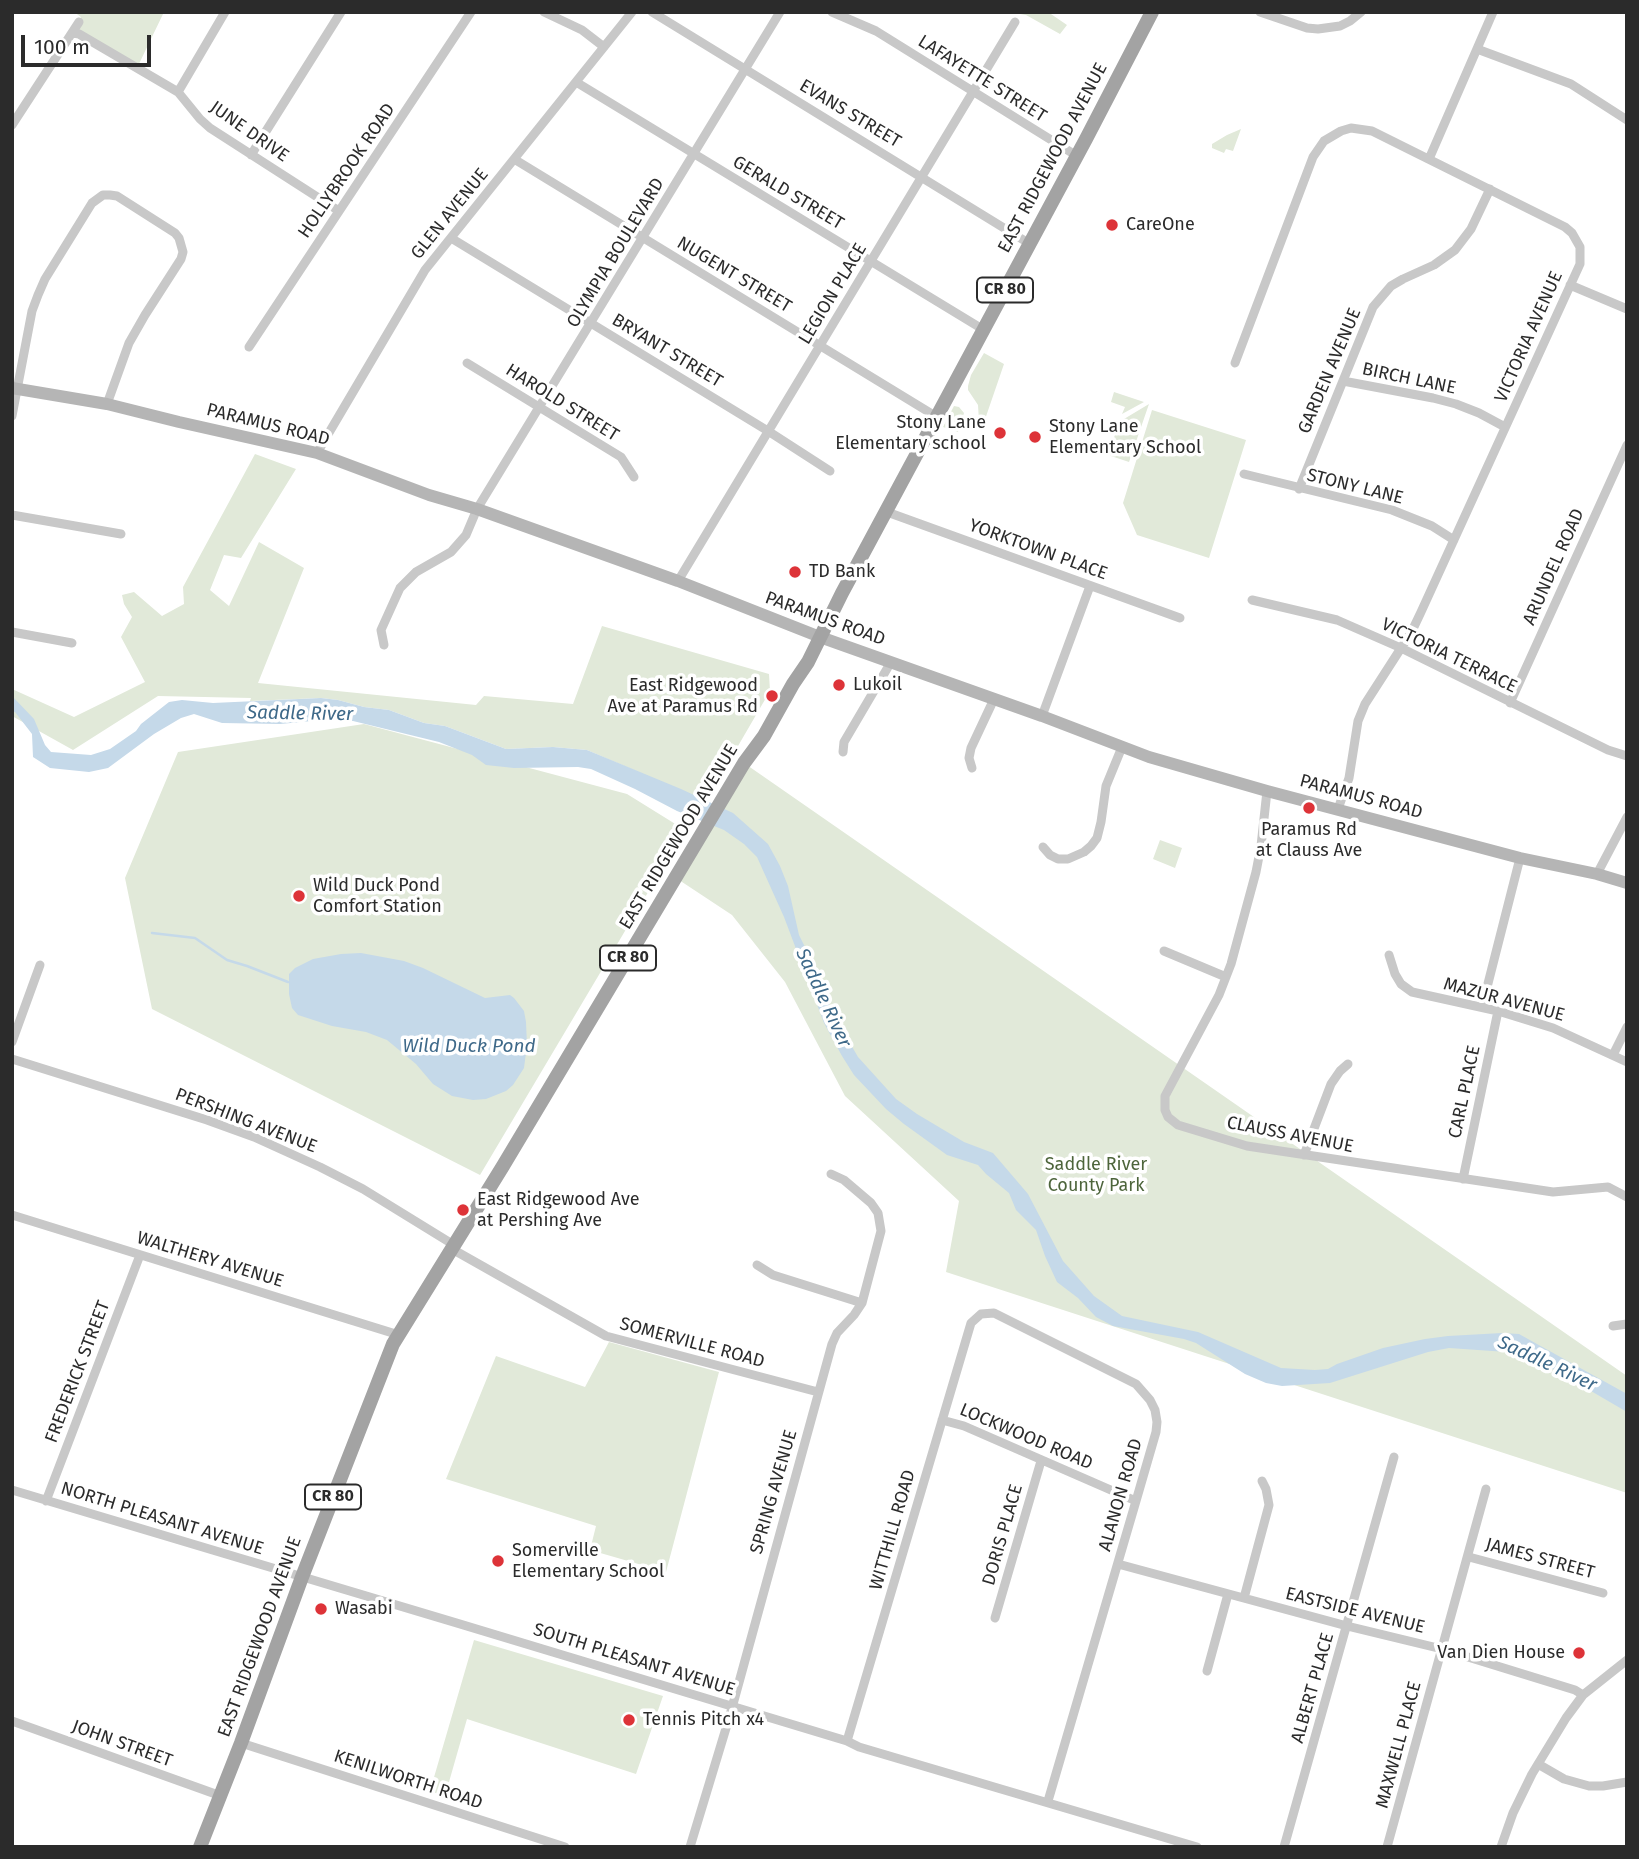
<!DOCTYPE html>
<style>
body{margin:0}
#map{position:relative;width:1639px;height:1859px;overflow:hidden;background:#fff;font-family:"Fira Sans",sans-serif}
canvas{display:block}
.frame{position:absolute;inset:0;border:14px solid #2b2b2b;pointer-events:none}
.scale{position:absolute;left:21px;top:35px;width:130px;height:32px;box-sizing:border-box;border:4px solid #2b2b2b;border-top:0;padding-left:9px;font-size:21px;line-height:24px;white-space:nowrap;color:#2b2b2b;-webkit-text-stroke:5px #fff;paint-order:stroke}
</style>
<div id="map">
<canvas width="1639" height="1859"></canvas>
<div class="frame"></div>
<div class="scale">100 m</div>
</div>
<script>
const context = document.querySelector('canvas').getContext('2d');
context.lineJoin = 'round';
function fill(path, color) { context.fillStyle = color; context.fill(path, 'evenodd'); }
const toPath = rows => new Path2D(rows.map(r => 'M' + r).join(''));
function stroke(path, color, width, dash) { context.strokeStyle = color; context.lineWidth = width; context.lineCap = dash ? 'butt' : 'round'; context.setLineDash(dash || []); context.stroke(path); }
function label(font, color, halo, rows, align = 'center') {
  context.font = font + ' "Fira Sans",sans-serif'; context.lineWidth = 7; context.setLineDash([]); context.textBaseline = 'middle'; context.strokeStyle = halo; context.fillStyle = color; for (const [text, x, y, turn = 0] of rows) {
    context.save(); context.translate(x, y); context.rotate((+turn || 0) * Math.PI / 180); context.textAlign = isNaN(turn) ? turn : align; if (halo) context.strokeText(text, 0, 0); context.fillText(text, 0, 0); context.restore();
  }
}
const green = toPath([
 [74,12,164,12,137,68,73,33,81,17],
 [1008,12,1048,12,1067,25,1060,34,1026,15],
 [1241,129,1233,151,1226,149,1224,153,1212,148,1212,144,1227,135],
 [984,353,1004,364,981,431,977,429,979,421,978,405,968,390,968,386,971,375],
 [1114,392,1144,402,1122,414,1125,407,1111,402],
 [1149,404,1129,462,1108,455,1118,426,1122,427,1124,419],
 [954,406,959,407,964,413,958,432,943,427],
 [1152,410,1246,440,1209,558,1137,535,1123,503],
 [255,454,296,469,241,558,224,555,210,590,229,606,259,542,304,568,258,683,476,705,484,696,573,704,602,626,769,674,770,691,706,801,587,750,553,747,506,749,445,726,424,723,389,710,364,707,338,700,321,698,250,701,251,698,158,696,73,750,12,716,12,689,74,717,145,682,121,637,132,617,124,604,122,595,134,592,162,616,184,604,183,587],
 [364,724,627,794,685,830,480,1175,152,1009,125,878,178,752],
 [744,763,1627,1376,1627,1493,946,1272,959,1201,845,1096,785,982,732,915,676,878],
 [1160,840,1182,848,1175,868,1153,859],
 [609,1342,719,1372,666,1572,590,1550,596,1526,446,1479,496,1356,585,1387],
 [474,1640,663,1696,636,1774,467,1719,445,1796,430,1791]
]);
const water = toPath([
 [12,696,34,719,45,745,51,752,91,755,110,749,136,731,141,724,169,702,182,700,213,703,321,698,338,700,364,707,389,710,424,723,445,726,506,749,553,747,587,750,681,789,733,813,768,844,780,866,788,886,799,935,812,961,833,1014,858,1057,896,1099,917,1114,964,1142,993,1153,1028,1194,1063,1261,1094,1296,1122,1316,1198,1332,1281,1368,1315,1370,1328,1369,1337,1364,1383,1348,1425,1339,1448,1336,1502,1333,1519,1334,1627,1394,1627,1412,1555,1370,1507,1352,1449,1348,1428,1352,1330,1383,1282,1386,1266,1383,1245,1374,1196,1343,1184,1339,1113,1326,1096,1317,1078,1298,1057,1282,1045,1256,1036,1230,1016,1210,1009,1193,986,1174,978,1165,947,1155,904,1124,886,1109,854,1075,842,1056,824,1023,784,917,757,857,744,844,724,830,677,811,635,789,591,769,578,767,514,768,486,765,472,755,439,742,353,721,323,720,280,724,222,723,194,714,181,718,154,734,108,768,89,772,50,768,33,757,32,734,15,712,12,711],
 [361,953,404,961,423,968,485,998,510,995,514,998,524,1011,526,1022,527,1045,524,1068,513,1085,506,1091,486,1099,473,1100,452,1096,433,1084,416,1064,387,1040,366,1032,332,1026,298,1015,292,1008,289,994,289,974,295,968,313,959,341,954]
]);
const stream = toPath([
 [152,933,195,938,227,960,247,966,288,982]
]);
const street = toPath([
 [544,12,582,30,604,47],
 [652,12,1030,244],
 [832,12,876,31,1077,156],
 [1260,12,1307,28,1318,29,1340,26,1350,21,1361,12],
 [73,33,79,34,178,92,200,119,210,128,339,211],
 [1477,49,1571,84,1627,120],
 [576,82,984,330],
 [178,92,225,12],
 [12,125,79,22],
 [251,155,341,12],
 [514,159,937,417],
 [1429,159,1493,12],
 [451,238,768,431,830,471],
 [1570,285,1627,309],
 [249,347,471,12],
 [467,363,621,457,634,477],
 [1235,363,1313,157,1324,141,1341,131,1351,128,1372,131,1565,227,1572,233,1580,247,1580,264,1421,612,1412,631,1365,704,1358,721,1349,778,1338,809],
 [1343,381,1433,398,1456,404,1479,413,1505,427],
 [12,416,32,311,38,295,45,279,92,203,103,195,110,195,117,196,175,233,179,238,183,252,181,259,145,315,129,343,107,404],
 [317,453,425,270,632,12],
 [1244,474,1392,510,1432,526,1454,540],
 [1299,489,1373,307,1391,286,1403,279,1434,265,1455,250,1471,229,1490,189],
 [887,512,1180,618],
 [12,515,121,534],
 [678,581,1015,22],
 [1252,600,1337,620,1401,648,1608,750,1627,756],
 [12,632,72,643],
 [384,645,381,630,400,588,416,572,451,552,466,535,477,509,780,12],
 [1510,703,1627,445],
 [1042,716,1090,586],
 [843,752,844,742,891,662],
 [972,768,969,758,971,748,994,699],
 [1267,791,1261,846,1256,872,1231,964,1219,995,1165,1096,1165,1110,1168,1117,1178,1125,1247,1146,1553,1192,1608,1187,1627,1197],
 [1043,847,1050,855,1058,859,1068,859,1084,852,1091,846,1097,838,1101,822,1106,786,1122,747],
 [1597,874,1627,817],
 [1164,951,1226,977],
 [1389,955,1395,974,1401,984,1412,992,1498,1011,1553,1028,1627,1062],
 [1482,1007,1520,858],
 [12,1042,40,965],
 [1613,1055,1627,1027],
 [12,1059,207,1120,254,1137,320,1167,363,1189,454,1245],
 [1304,1155,1331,1084,1340,1071,1348,1064],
 [1463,1179,1498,1011],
 [12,1215,399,1335],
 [452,1249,606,1336,818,1392],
 [757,1265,773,1275,862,1303],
 [1613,1326,1627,1324],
 [942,1420,964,1426,1136,1501],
 [12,1490,460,1624,847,1741,859,1747,1197,1847],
 [46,1501,140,1255],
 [1469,1557,1603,1593],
 [1118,1564,1347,1626,1442,1649,1575,1690,1583,1695],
 [1244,1598,1269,1505,1266,1489,1262,1481],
 [995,1618,1041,1461],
 [1207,1671,1228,1594],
 [12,1721,221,1796],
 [847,1741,971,1323,981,1314,994,1313,1136,1384,1150,1400,1155,1410,1157,1422,1156,1432,1136,1501,1048,1801],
 [241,1743,565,1847],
 [1538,1764,1564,1779,1589,1786,1603,1786,1627,1782],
 [690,1847,730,1715,832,1344,837,1333,854,1315,862,1303,881,1231,878,1213,871,1203,844,1180,831,1174],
 [1284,1847,1394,1457],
 [1387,1847,1486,1489],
 [1501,1847,1513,1813,1532,1774,1566,1718,1583,1695,1627,1660]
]);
const secondary = toPath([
 [12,388,107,404,179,422,317,453,429,495,477,509,678,581,820,637,1042,716,1149,757,1267,791,1520,858,1597,874,1627,883]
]);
const primary = toPath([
 [200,1847,241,1743,302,1577,393,1344,503,1166,744,763,764,736,793,684,808,662,842,593,1086,139,1152,12]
]);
const markers = [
 [1112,225,7,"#dd3338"],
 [1000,433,7,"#dd3338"],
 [1035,437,7,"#dd3338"],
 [795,572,7,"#dd3338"],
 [839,685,7,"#dd3338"],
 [772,696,7,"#dd3338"],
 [1309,808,7,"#dd3338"],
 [299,896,7,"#dd3338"],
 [463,1210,7,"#dd3338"],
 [498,1561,7,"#dd3338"],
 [321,1609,7,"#dd3338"],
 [1579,1653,7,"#dd3338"],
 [629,1720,7,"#dd3338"]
];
const shields = [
 [1005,290,56],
 [628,958,56],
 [333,1497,56]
];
const shieldNames = [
 ["CR 80",1005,290],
 ["CR 80",628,958],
 ["CR 80",333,1497]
];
const streetNames = [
 ["LAFAYETTE STREET",982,79,32],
 ["EVANS STREET",850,114,31],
 ["JUNE DRIVE",249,132,35],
 ["EAST RIDGEWOOD AVENUE",1053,158,-62],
 ["HOLLYBROOK ROAD",347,171,-56],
 ["GERALD STREET",788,193,31],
 ["GLEN AVENUE",450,214,-51],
 ["OLYMPIA BOULEVARD",616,253,-59],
 ["NUGENT STREET",734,275,31],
 ["LEGION PLACE",833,294,-59],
 ["VICTORIA AVENUE",1529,337,-66],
 ["BRYANT STREET",667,351,31],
 ["GARDEN AVENUE",1330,371,-67],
 ["BIRCH LANE",1409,379,12],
 ["HAROLD STREET",562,403,32],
 ["PARAMUS ROAD",268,425,14],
 ["STONY LANE",1355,487,14],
 ["YORKTOWN PLACE",1038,550,20],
 ["ARUNDEL ROAD",1554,567,-66],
 ["PARAMUS ROAD",825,619,20],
 ["VICTORIA TERRACE",1449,656,26],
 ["PARAMUS ROAD",1361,797,15],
 ["EAST RIDGEWOOD AVENUE",679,837,-59],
 ["MAZUR AVENUE",1504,1000,15],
 ["CARL PLACE",1465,1092,-78],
 ["PERSHING AVENUE",246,1121,21],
 ["CLAUSS AVENUE",1290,1135,11],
 ["WALTHERY AVENUE",210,1260,17],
 ["SOMERVILLE ROAD",692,1343,15],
 ["FREDERICK STREET",78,1372,-69],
 ["LOCKWOOD ROAD",1026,1437,23],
 ["SPRING AVENUE",774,1492,-74],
 ["ALANON ROAD",1121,1495,-74],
 ["NORTH PLEASANT AVENUE",162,1519,17],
 ["WITTHILL ROAD",893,1530,-74],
 ["DORIS PLACE",1003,1535,-74],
 ["JAMES STREET",1540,1559,15],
 ["EASTSIDE AVENUE",1355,1611,14],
 ["EAST RIDGEWOOD AVENUE",260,1637,-70],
 ["SOUTH PLEASANT AVENUE",634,1660,17],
 ["ALBERT PLACE",1313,1688,-74],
 ["JOHN STREET",122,1744,20],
 ["MAXWELL PLACE",1399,1745,-75],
 ["KENILWORTH ROAD",408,1780,18]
];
const poiNames = [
 ["CareOne",1126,225],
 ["Stony Lane",986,423,"right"],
 ["Elementary school",986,444,"right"],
 ["Stony Lane",1049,427],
 ["Elementary School",1049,448],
 ["TD Bank",809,572],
 ["Lukoil",853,685],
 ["East Ridgewood",758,686,"right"],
 ["Ave at Paramus Rd",758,707,"right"],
 ["Paramus Rd",1309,830,"center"],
 ["at Clauss Ave",1309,851,"center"],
 ["Wild Duck Pond",313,886],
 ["Comfort Station",313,907],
 ["East Ridgewood Ave",477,1200],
 ["at Pershing Ave",477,1221],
 ["Somerville",512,1551],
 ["Elementary School",512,1572],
 ["Wasabi",335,1609],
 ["Van Dien House",1565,1653,"right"],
 ["Tennis Pitch x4",643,1720]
];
const parkNames = [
 ["Saddle River",1096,1165],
 ["County Park",1096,1186]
];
const waterNames = [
 ["Saddle River",300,714,1],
 ["Saddle River",823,998,65],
 ["Wild Duck Pond",469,1047],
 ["Saddle River",1547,1364,25]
];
fill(green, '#e1e9d9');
fill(water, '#c5d9e9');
stroke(stream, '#c5d9e9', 2.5);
stroke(street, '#c8c8c8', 9);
stroke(secondary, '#b5b5b5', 12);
stroke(primary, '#a3a3a3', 14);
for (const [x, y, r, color] of markers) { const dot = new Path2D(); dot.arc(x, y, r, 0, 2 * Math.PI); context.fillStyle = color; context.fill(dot); stroke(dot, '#fff', 2.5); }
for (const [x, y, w] of shields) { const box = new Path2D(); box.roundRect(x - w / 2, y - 12.5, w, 25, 5); context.fillStyle = '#fff'; context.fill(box); stroke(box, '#2b2b2b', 2); }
label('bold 16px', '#2b2b2b', null, shieldNames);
label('18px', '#2b2b2b', '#fff', streetNames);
label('18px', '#2b2b2b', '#fff', poiNames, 'left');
label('18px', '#4d653b', '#fff', parkNames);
label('italic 19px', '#3e6989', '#fff', waterNames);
</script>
